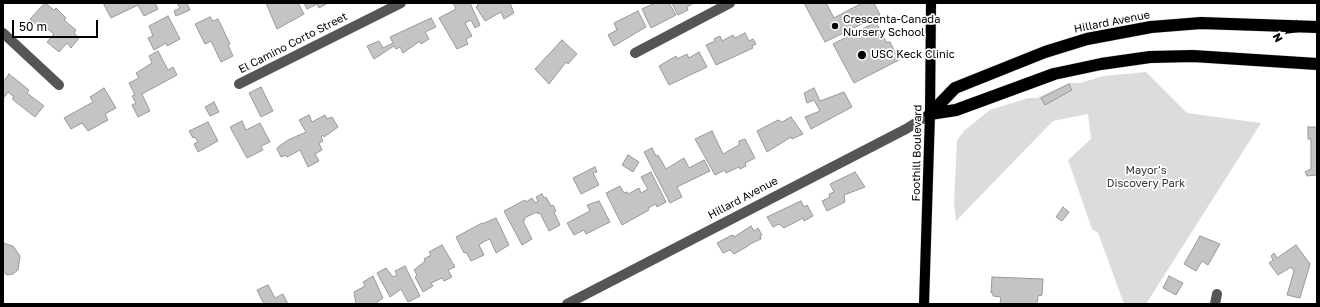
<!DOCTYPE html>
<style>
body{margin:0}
#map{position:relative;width:1320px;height:307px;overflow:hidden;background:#fff;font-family:"Golos Text",sans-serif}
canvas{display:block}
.frame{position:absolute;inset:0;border:4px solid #000;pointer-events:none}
.north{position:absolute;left:1268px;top:12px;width:40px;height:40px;-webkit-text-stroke:3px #fff;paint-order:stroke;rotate:242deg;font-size:11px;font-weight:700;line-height:16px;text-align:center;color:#000}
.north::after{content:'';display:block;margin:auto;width:14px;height:18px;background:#000;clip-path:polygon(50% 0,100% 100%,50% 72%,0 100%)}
.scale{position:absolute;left:12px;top:20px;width:86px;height:18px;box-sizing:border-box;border:2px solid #000;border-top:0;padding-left:5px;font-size:12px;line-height:14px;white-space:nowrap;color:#000;-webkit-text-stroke:3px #fff;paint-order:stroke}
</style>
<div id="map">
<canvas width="1320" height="307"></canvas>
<div class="frame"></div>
<div class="north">N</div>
<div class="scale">50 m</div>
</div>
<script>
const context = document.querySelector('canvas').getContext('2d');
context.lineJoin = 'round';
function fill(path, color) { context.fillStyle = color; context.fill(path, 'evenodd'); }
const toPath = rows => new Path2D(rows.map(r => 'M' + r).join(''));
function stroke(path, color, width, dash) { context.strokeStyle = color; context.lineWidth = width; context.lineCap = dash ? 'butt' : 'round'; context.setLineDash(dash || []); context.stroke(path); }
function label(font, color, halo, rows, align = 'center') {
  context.font = font + ' "Golos Text",sans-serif'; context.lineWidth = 3.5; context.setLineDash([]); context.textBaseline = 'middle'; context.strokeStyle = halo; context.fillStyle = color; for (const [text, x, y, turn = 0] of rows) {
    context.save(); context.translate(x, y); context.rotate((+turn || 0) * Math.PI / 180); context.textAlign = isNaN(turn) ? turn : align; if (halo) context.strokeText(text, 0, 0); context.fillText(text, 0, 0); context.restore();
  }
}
const green = toPath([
 [1146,72,1187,113,1261,123,1146,304,1124,304,1098,233,1092,229,1068,160,1091,139,1088,114,1053,121,956,221,954,204,957,140,965,130,990,110,1028,98,1037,98,1069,83,1080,83,1103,76]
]);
const building = toPath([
 [45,3,54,10,56,8,66,18,64,20,76,30,74,33,79,38,71,48,67,43,59,52,47,42,54,34,44,26,42,29,30,19,45,3],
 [103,3,155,3,158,9,144,16,138,5,111,18,103,3],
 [177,3,187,3,190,10,176,16,174,11,180,8,177,3],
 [266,3,298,3,304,14,277,29,266,3],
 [304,3,328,3,319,8,317,4,307,9,304,3],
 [453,3,467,4,470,3,480,25,475,28,471,20,465,23,472,36,466,39,468,44,457,49,439,18,456,9,453,3],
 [477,3,510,3,514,13,504,19,501,12,485,21,476,7,478,5,477,3],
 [655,3,669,3,676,15,651,28,642,9,655,3],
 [673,3,694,3,687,7,688,10,678,15,672,4,673,3],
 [804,3,826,3,834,18,862,3,874,3,880,15,825,42,804,3],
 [638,11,646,27,614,46,608,35,617,30,614,23,638,11],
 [168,16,180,39,167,46,166,43,154,50,148,38,153,36,149,26,168,16],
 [210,17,213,21,218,19,230,44,228,45,233,56,221,62,211,41,205,44,195,24,210,17],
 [431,18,436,27,425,32,429,39,421,44,420,41,403,53,400,47,396,49,394,46,374,59,367,46,379,41,383,48,393,43,390,37,431,18],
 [876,22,886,42,890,42,899,60,854,83,833,44,876,22],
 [745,33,749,41,753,39,756,44,752,46,753,48,716,65,706,45,715,41,714,39,720,36,722,41,733,35,735,38,745,33],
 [562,40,577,54,568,64,566,62,549,84,535,69,562,40],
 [158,51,168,70,173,67,177,75,142,94,150,111,138,117,132,105,136,103,132,96,135,95,129,83,139,78,136,73,152,63,149,56,158,51],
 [699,52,707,67,669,85,659,66,676,56,677,59,687,54,689,58,699,52],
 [9,74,29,90,27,93,44,106,35,117,12,99,14,97,8,92,3,99,3,82,9,74],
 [1069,84,1072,90,1045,105,1041,98,1069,84],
 [261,87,273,111,261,117,249,93,261,87],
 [104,88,116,108,105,114,108,120,88,131,82,123,71,129,64,118,93,102,90,97,104,88],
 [814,88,820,101,844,92,852,107,811,129,805,117,820,111,814,100,807,103,804,93,814,88],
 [214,102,219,112,210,116,205,107,214,102],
 [309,115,312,122,325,115,327,119,332,117,338,127,324,137,323,135,321,137,323,141,319,143,322,150,315,154,319,161,308,167,300,150,287,157,286,155,281,157,277,149,278,147,288,140,306,132,299,120,309,115],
 [791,117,803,134,792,139,791,137,767,152,757,131,778,120,782,122,791,117],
 [242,121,246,130,260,123,270,142,261,146,263,150,247,158,230,127,242,121],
 [208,122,218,141,198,152,194,144,198,142,195,137,193,138,189,131,208,122],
 [1308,127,1317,127,1317,175,1307,176,1305,172,1311,169,1311,139,1308,139,1308,127],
 [712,131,723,154,739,145,739,141,745,139,755,158,745,163,746,166,740,169,739,167,726,173,725,170,715,175,695,139,712,131],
 [652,148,656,156,658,155,666,169,684,158,689,168,704,160,710,171,677,187,682,197,670,203,644,152,652,148],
 [628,155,639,162,633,172,622,165,628,155],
 [595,167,597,172,593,173,599,185,581,194,573,178,595,167],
 [651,172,666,202,657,207,656,204,648,208,649,210,622,225,606,193,620,186,624,193,627,192,628,194,639,188,641,193,648,189,641,177,651,172],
 [855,172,865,187,844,195,845,202,827,211,822,201,830,197,829,194,834,192,830,184,855,172],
 [542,194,544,198,546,197,551,206,553,205,556,211,554,212,560,225,549,231,540,213,538,214,537,212,524,218,525,220,523,221,532,239,522,245,504,211,525,200,526,202,532,198,535,203,538,201,536,197,542,194],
 [599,201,610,222,586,234,584,230,574,235,567,223,590,211,587,205,599,201],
 [801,201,804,207,807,205,813,216,804,221,803,218,784,228,779,224,773,227,767,217,801,201],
 [1063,207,1069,212,1062,221,1056,217,1063,207],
 [496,218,509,245,496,253,490,239,485,241,479,245,484,255,471,261,466,252,464,253,456,237,482,223,482,224,496,218],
 [751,226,754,231,758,228,762,235,760,236,761,239,748,245,748,246,734,254,730,250,723,253,717,243,730,236,733,235,734,237,751,226],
 [1200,236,1220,244,1208,265,1202,261,1196,271,1184,264,1200,236],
 [3,243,13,246,20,256,18,270,13,274,7,275,3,272,3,243],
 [442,245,455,267,448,270,452,277,444,281,442,278,431,283,433,286,423,292,415,277,417,275,414,270,425,261,424,259,431,255,429,252,442,245],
 [1296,245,1310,264,1300,298,1287,295,1294,271,1291,267,1278,275,1269,263,1273,260,1271,256,1274,253,1277,258,1296,245],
 [405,266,420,296,408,302,401,289,390,297,377,273,386,268,393,277,397,275,395,271,405,266],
 [373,276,383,298,375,304,356,304,354,292,365,286,363,282,373,276],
 [1169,276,1183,283,1176,295,1163,288,1169,276],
 [992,277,1043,279,1042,295,1038,296,1037,304,1000,304,1001,297,993,296,993,293,991,293,992,277],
 [268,285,275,298,283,294,288,304,264,304,257,290,268,285]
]);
const minor = toPath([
 [3,33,59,85],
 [635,53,730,3],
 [239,84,401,3],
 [567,304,906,129,930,114],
 [1215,304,1217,294]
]);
const major = toPath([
 [924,304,930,114,931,3]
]);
const highway = toPath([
 [930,114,955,88,1045,52,1087,39,1151,27,1201,23,1317,27],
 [930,114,956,110,1054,74,1101,64,1150,57,1193,56,1317,64]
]);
const markers = [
 [835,26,4,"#000"],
 [862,55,5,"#000"]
];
const poiNames = [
 ["Crescenta-Canada",843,20],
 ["Nursery School",843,33],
 ["USC Keck Clinic",871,55]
];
const streetNames = [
 ["Hillard Avenue",1112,22,-11],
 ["El Camino Corto Street",293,43,-27],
 ["Foothill Boulevard",917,153,-89],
 ["Hillard Avenue",743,198,-28]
];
const parkNames = [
 ["Mayor's",1146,171],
 ["Discovery Park",1146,184]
];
fill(green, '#dcdcdc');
fill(building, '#c4c4c4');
stroke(building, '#999', 1);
stroke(major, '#dbdbdb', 11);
stroke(highway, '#dbdbdb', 13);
stroke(minor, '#555', 10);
stroke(major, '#000', 10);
stroke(highway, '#000', 12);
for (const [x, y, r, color] of markers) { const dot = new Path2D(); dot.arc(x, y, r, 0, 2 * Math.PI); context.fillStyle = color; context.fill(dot); stroke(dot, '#fff', 1.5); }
label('11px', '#000', '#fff', poiNames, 'left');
label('11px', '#000', '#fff', streetNames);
label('11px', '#333', '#fff', parkNames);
</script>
